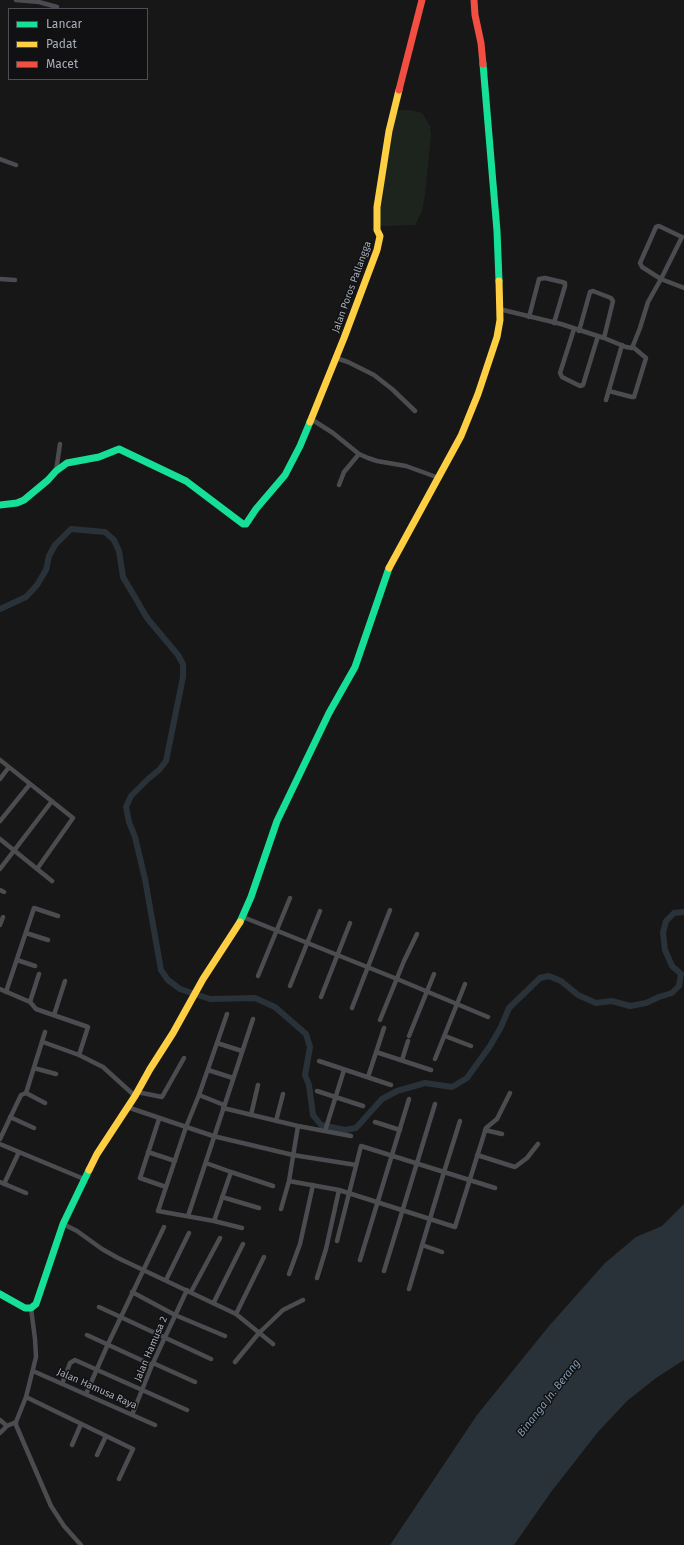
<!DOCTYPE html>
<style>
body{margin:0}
#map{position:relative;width:684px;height:1545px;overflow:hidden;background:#171717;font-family:"Fira Sans",sans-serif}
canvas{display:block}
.legend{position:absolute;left:8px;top:8px;width:140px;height:72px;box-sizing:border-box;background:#111113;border:1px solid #4d4f55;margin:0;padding:5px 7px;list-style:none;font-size:12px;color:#a8adb8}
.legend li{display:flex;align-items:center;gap:8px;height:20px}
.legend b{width:20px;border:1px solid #4d4f55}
</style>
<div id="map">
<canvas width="684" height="1545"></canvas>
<ul class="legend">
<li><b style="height:5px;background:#16e098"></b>Lancar</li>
<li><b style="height:5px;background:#ffcf43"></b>Padat</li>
<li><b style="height:5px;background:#f24e42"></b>Macet</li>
</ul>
</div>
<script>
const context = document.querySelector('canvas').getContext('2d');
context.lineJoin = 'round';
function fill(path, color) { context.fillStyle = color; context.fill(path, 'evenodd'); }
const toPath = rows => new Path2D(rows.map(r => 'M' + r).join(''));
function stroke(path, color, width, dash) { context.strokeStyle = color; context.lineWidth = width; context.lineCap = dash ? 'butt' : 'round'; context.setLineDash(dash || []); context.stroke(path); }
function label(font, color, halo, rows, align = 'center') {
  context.font = font + ' "Fira Sans",sans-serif'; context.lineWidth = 3; context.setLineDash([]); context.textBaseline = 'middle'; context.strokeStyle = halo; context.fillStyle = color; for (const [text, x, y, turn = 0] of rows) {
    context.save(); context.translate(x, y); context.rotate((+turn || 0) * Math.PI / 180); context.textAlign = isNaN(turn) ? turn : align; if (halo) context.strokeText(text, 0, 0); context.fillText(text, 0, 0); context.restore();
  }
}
const green = toPath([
 [402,110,410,110,422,113,430,126,431,135,425,195,422,211,415,225,381,226,379,224,378,211,396,112]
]);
const water = toPath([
 [684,1204,684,1360,656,1378,627,1401,598,1432,551,1492,514,1545,390,1545,477,1415,549,1326,605,1263,636,1237,662,1226]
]);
const canal = toPath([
 [0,609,26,597,37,585,46,570,49,556,55,545,71,529,105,532,114,540,119,551,123,577,136,599,147,618,178,655,183,664,183,677,166,761,159,770,148,779,131,796,126,807,129,822,135,837,145,879,161,970,168,980,180,989,210,999,255,998,275,1007,306,1034,310,1047,305,1075,309,1085,313,1115,321,1125,345,1130,356,1128,382,1099,397,1091,425,1083,452,1087,467,1078,490,1046,501,1027,509,1008,540,978,549,976,561,981,578,995,596,1003,612,1001,630,1006,646,1003,659,997,672,993,679,986,681,974,672,966,665,950,663,933,666,921,674,913,684,912]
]);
const street = toPath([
 [16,0,39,2,57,7],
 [0,159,16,165],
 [659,226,682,237,661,279,642,267,640,263,656,227,659,226],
 [0,279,15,280],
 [499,309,561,324,604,338,626,347,632,348,640,328,648,302,661,279,684,288],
 [529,317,539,279,545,278,562,282,565,283,565,286,554,323],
 [574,329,560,373,562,377,580,386,583,385,598,336],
 [579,331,590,292,593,291,611,298,613,301,604,338],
 [336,358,348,362,374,375,392,389,415,411],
 [609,391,632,397,634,397,646,358,633,347],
 [606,400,622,345],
 [311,419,333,433,359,454,368,458,377,461,406,466,439,478],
 [56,471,60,444],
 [339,485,344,472,359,454],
 [0,760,73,818,37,869],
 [0,779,9,767],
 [0,821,30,784],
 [0,839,52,881],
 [0,869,52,801],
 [0,890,4,892],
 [243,917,397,979,488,1017],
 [0,925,3,917],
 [26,933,48,940],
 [17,960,35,966],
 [258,976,290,898],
 [290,986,320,911],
 [0,989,30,1002,36,1009,88,1027,79,1055],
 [6,992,34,908,58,916],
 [321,997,350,923],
 [30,1002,39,974],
 [352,1008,390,910],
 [227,1014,199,1095,186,1127,158,1211,214,1221,242,1228],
 [54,1015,65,981],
 [380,1020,404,961,417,934],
 [409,1036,434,974],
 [445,1036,471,1046],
 [43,1042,79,1055,103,1067,135,1096],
 [217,1043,242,1051],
 [376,1052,431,1070],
 [435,1059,465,984],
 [402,1060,408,1041],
 [319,1061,391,1085],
 [34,1068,56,1074],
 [208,1070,233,1078],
 [368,1077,384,1028],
 [317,1091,363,1106],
 [137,1092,162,1097,184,1058],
 [26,1093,45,1103],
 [199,1095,224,1105],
 [127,1107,213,1136,293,1155,356,1165],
 [223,1108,298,1126,351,1136],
 [251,1115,258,1085],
 [10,1117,34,1128],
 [159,1119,140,1178,166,1187],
 [276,1121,283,1094],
 [460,1121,444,1172,495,1188],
 [375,1122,400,1130],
 [485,1130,502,1134],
 [325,1131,344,1070],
 [0,1139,21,1095,26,1093,45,1032],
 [0,1144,84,1179],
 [148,1152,175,1161],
 [477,1155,515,1167,527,1158,538,1144],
 [206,1163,231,1172],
 [289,1181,339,1190,455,1227,486,1128,497,1119,510,1093],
 [0,1182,26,1193],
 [4,1184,19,1152],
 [222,1197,259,1208],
 [281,1209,289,1181,298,1126],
 [188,1216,253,1019],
 [214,1221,231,1172,273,1186],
 [63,1224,77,1231,102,1249,118,1258,236,1314,273,1344],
 [337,1241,361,1146,444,1172,409,1289],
 [422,1245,442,1252],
 [360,1260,409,1099],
 [384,1271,435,1104],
 [289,1274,300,1244,313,1185],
 [317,1278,326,1249,339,1190],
 [166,1280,189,1233],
 [132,1292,175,1315,225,1336],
 [191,1292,220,1238],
 [214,1302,243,1244],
 [99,1307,211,1359],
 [31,1308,35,1339,36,1357,26,1397,16,1422,16,1425,51,1506,64,1526,81,1545],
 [236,1314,264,1257],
 [87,1335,152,1365],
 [235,1362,259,1333,283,1310,303,1300],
 [153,1363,195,1382],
 [33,1371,155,1425],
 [62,1384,70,1363,75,1360,187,1410],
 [86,1394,108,1344,164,1227],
 [26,1397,133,1449,119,1479],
 [132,1415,152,1365,187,1290],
 [0,1420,7,1426],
 [0,1433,7,1426,16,1422],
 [72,1445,81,1424],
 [97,1455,106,1436]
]);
const fast = toPath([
 [483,64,497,231,499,281],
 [0,505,17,503,24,500,48,480,56,471,67,463,99,457,119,449,186,481,243,524,246,524,256,509,285,475,300,446,310,422],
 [240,922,251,897,277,821,329,713,355,667,389,568],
 [0,1294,25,1308,31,1308,36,1304,63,1224,89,1170]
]);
const slow = toPath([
 [310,422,344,338,377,250,380,236,377,230,377,207,389,131,399,90],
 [389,568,461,436,478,394,497,337,500,320,499,281],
 [89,1170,97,1154,135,1096,150,1069,173,1033,203,979,240,922]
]);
const jam = toPath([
 [474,0,475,15,481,43,483,64],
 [399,90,422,0]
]);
const streetNames = [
 ["Jalan Poros Pallangga",352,287,-70],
 ["Jalan Hamusa 2",151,1349,-67],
 ["Jalan Hamusa Raya",97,1389,24]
];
const waterNames = [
 ["Binanga Jn. Berang",549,1398,-52]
];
fill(green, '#1d241e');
fill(water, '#2a3239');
stroke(canal, '#2a3239', 6);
stroke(street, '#4b4c50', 4.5);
stroke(fast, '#16e098', 7);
stroke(slow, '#ffcf43', 7);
stroke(jam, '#f24e42', 7);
label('10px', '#a8adb8', '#111113', streetNames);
label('italic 11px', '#7f9bb3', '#111113', waterNames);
</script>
